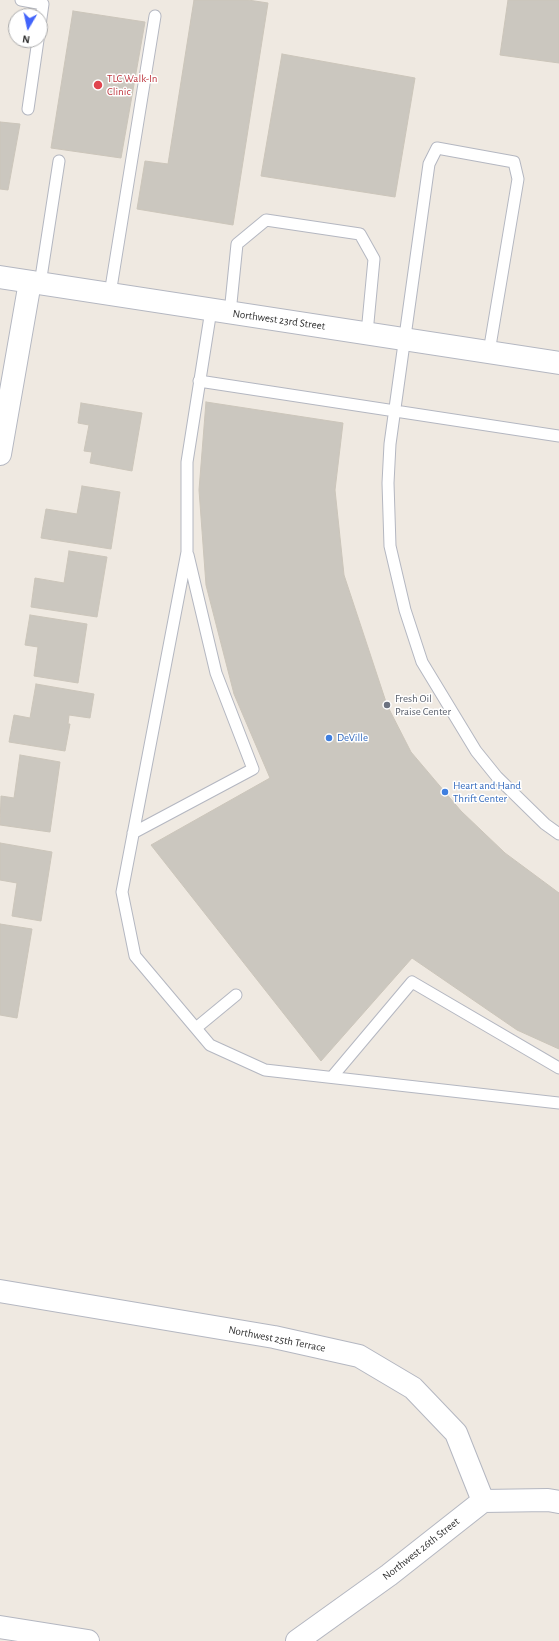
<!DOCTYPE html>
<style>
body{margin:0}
#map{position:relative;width:559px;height:1641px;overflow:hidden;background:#efe9e1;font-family:"Alegreya Sans",sans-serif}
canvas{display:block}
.north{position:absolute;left:8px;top:8px;width:40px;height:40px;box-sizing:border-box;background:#fff;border:1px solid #ababab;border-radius:50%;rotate:189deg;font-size:11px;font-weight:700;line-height:16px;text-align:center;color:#2e2e2e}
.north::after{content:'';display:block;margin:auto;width:14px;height:18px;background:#4264fb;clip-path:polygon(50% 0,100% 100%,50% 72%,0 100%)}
</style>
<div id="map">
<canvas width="559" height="1641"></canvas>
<div class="north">N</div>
</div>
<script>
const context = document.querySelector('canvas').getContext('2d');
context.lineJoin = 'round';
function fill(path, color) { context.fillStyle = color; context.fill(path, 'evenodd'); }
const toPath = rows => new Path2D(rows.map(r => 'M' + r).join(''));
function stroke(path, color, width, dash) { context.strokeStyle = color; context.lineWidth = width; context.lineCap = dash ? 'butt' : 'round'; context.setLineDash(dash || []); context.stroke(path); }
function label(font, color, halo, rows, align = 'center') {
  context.font = font + ' "Alegreya Sans",sans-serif'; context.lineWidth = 3; context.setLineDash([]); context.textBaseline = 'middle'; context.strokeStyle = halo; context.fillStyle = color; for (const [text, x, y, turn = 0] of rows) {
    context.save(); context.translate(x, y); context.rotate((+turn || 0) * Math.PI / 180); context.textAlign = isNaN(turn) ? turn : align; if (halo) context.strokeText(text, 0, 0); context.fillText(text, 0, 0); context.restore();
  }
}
const building = toPath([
 [194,0,248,0,268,3,233,225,137,209,145,161,168,164,194,0],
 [508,0,559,0,559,63,500,55,508,0],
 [73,11,145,22,121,158,51,148,73,11],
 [282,54,415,78,395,197,261,176,282,54],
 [0,122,20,124,8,190,0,189,0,122],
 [206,402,343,423,335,490,344,575,387,705,411,752,461,811,505,853,559,893,559,1049,517,1030,412,958,321,1061,151,845,270,778,234,694,206,585,199,490,206,402],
 [81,403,142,413,132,471,90,463,92,452,84,451,89,425,78,423,81,403],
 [82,486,120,492,111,549,41,538,46,509,77,514,82,486],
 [69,551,107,557,97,617,31,607,35,578,64,583,69,551],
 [30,615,87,624,78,683,34,676,38,647,25,645,30,615],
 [36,684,94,694,90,718,69,715,68,724,70,724,65,751,9,742,14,715,30,718,36,684],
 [20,755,60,762,50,832,0,825,1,796,14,798,20,755],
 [0,843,52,852,41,921,12,916,17,883,0,880,0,843],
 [0,924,32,929,17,1018,0,1015,0,924]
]);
const service = toPath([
 [21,0,43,4,40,25],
 [28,109,38,40],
 [40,284,59,161],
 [110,294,155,16],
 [211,310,187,462,187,552,122,892,135,956,210,1045,265,1070,559,1103],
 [230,313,237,244,266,220,360,234,374,259,367,333],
 [489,352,518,179,514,162,437,148,429,164,390,444,388,483,390,546,405,610,422,662,476,751,497,777,545,824,559,834],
 [199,381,559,436],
 [133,833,253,769,216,673,188,555],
 [196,1028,236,995],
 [332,1077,412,982,559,1068]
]);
const minor = toPath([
 [0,454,30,282],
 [0,1291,274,1337,359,1356,413,1388,456,1433,483,1501],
 [0,1627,88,1641],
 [297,1641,389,1575,483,1501,548,1500,559,1502]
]);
const secondary = toPath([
 [0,277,559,363]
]);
const markers = [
 [98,85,5,"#e0444e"],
 [387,705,4,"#6b7280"],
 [329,738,4,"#3f7fe0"],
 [445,792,4,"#3f7fe0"]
];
const healthNames = [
 ["TLC Walk-In",107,79],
 ["Clinic",107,92]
];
const streetNames = [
 ["Northwest 23rd Street",279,320,8],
 ["Northwest 25th Terrace",277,1339,11],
 ["Northwest 26th Street",421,1549,-38]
];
const worshipNames = [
 ["Fresh Oil",395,699],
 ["Praise Center",395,712]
];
const shopNames = [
 ["DeVille",337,738],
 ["Heart and Hand",453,786],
 ["Thrift Center",453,799]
];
fill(building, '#cbc7bf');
stroke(building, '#cbc5ba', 1);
stroke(service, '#b4b7c1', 13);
stroke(minor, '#b4b7c1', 24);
stroke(secondary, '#b4b7c1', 24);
stroke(service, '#fff', 11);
stroke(minor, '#fff', 22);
stroke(secondary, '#fff', 22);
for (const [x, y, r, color] of markers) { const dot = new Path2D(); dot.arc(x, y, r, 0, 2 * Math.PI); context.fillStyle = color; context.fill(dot); stroke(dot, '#fff', 1.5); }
label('11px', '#be3a42', '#fff', healthNames, 'left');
label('11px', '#2e2e2e', '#fff', streetNames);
label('11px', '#5b616d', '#fff', worshipNames, 'left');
label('11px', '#366cbe', '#fff', shopNames, 'left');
</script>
